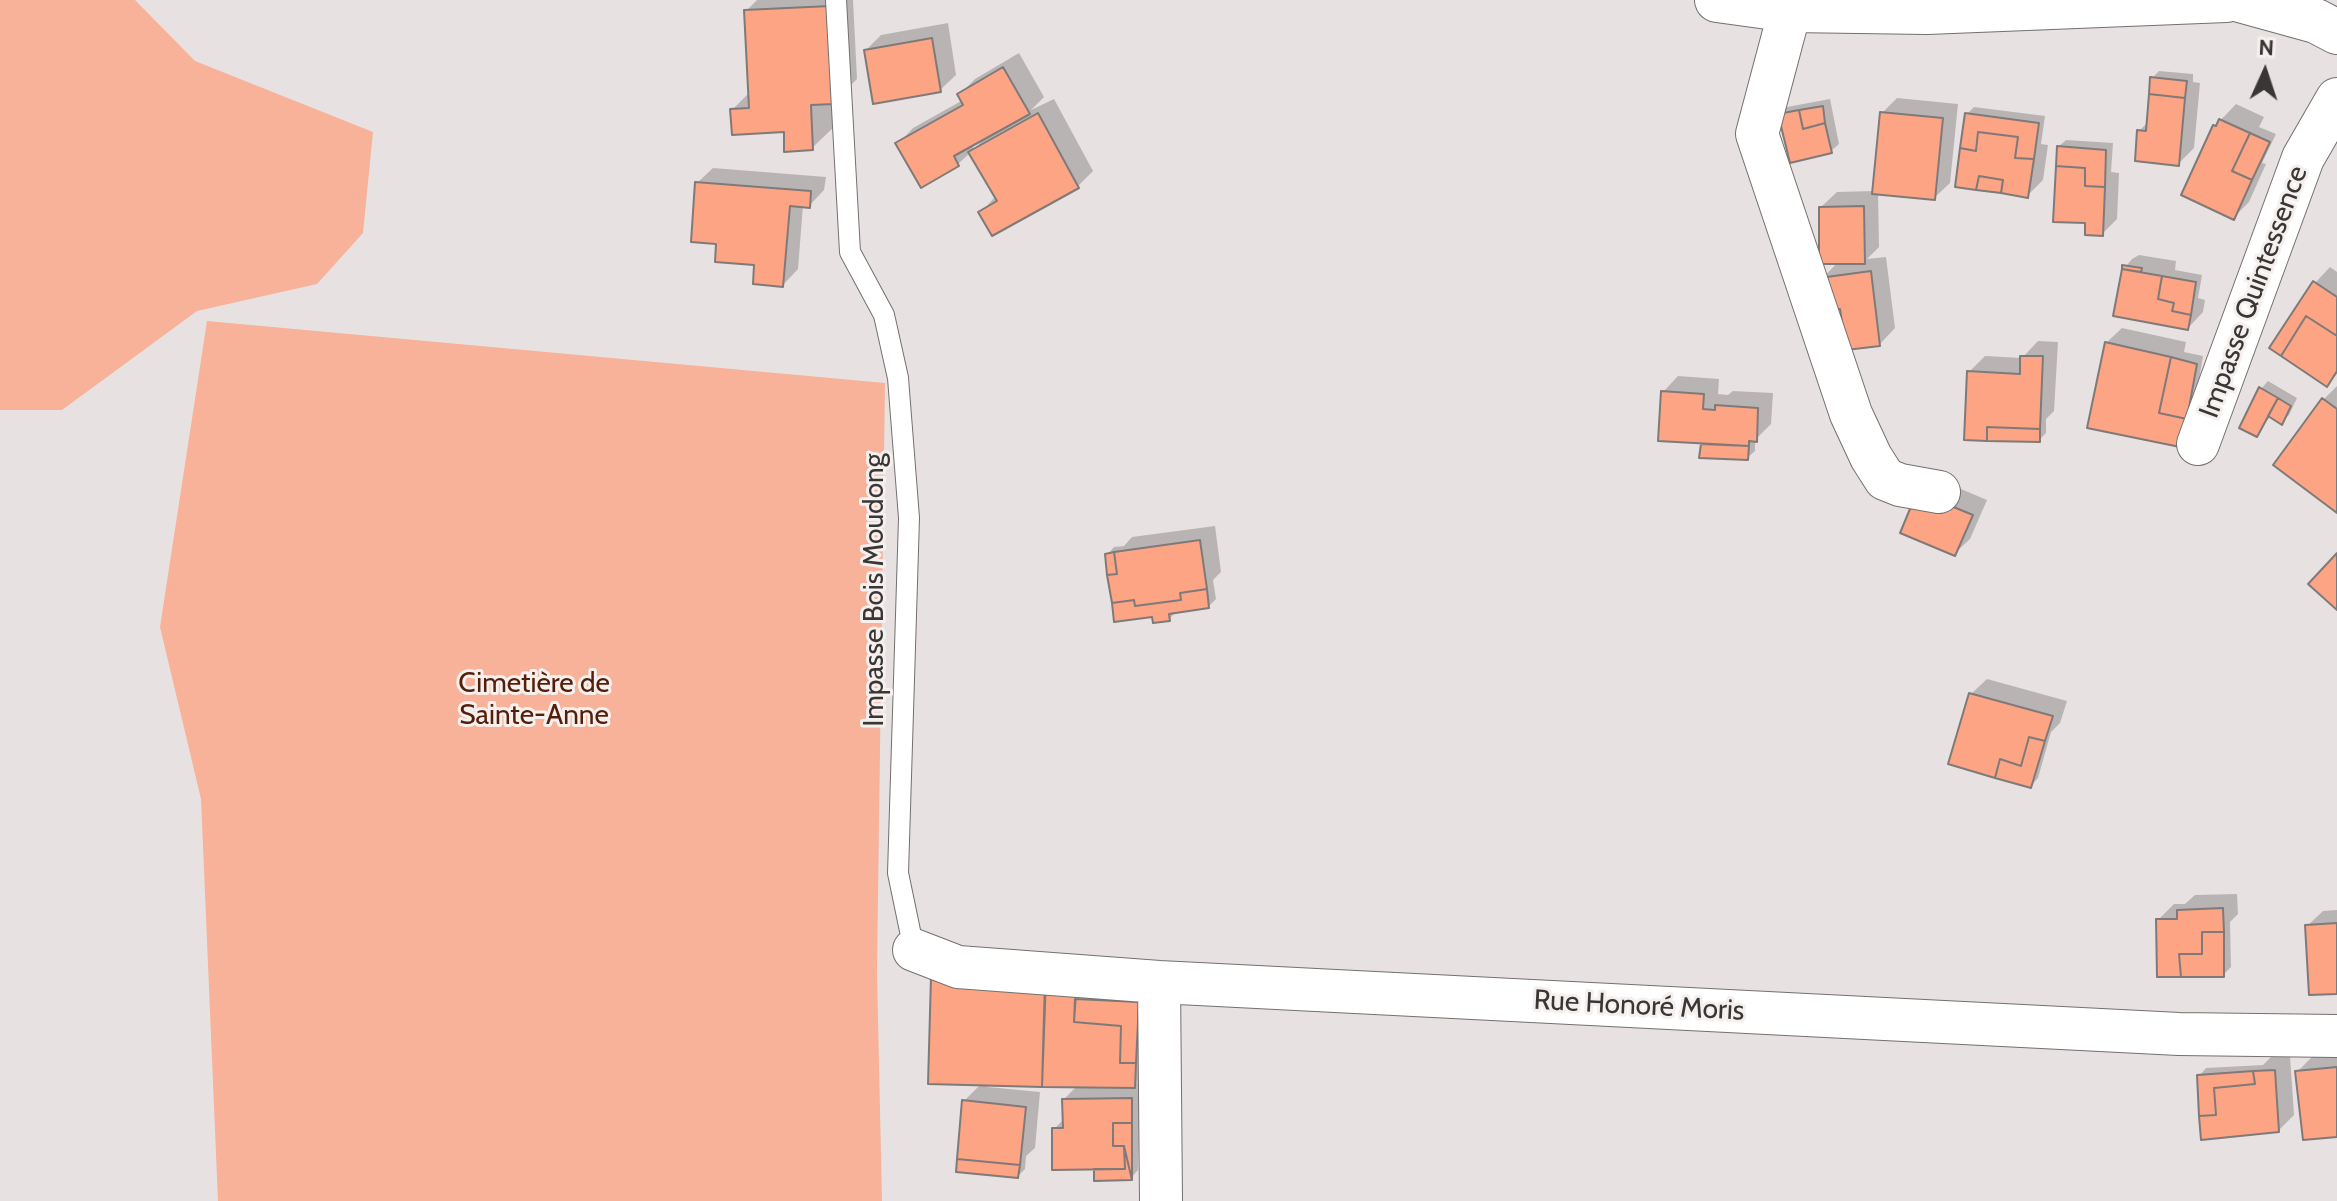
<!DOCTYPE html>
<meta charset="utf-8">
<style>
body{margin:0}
#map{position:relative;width:2337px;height:1201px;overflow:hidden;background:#e7e2e1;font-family:Cabin,sans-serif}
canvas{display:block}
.north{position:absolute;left:2225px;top:32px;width:80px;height:80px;-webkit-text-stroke:6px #f5f0ee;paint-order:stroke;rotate:3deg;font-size:22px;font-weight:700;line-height:32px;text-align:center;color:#393736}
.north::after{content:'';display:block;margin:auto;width:28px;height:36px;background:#393736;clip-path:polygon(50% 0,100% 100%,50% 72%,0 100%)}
</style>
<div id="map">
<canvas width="2337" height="1201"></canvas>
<div class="north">N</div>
</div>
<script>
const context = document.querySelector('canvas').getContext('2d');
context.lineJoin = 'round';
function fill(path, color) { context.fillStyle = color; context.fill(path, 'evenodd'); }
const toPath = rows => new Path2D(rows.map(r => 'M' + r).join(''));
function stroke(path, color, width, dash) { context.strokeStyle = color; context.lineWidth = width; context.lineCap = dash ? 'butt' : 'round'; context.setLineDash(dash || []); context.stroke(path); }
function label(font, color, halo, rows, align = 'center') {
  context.font = font + ' Cabin,sans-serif'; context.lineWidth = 6; context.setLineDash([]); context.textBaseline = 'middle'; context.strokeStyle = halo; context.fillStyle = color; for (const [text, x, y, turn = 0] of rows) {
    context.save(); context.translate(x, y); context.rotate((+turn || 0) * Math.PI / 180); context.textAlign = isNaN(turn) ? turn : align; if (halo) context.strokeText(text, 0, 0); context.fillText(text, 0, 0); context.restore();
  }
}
const green = toPath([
 [0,0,135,0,195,61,373,132,363,233,317,284,197,311,62,410,0,410],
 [207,321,885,383,877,972,882,1201,218,1201,201,799,160,627]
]);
const shadow = toPath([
 [757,0,853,0,857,79,834,102,835,126,812,148,786,130,732,110,750,92,746,11],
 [948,23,956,75,940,90,866,50,881,35],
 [1019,53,1044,97,1031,110,1054,99,1093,171,1078,186,993,234,981,212,996,196,971,152,958,164,921,185,898,144,913,128,963,100,960,94,975,79],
 [985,138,974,149,972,146],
 [2159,71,2193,74,2193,82,2200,83,2194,148,2178,164,2139,131,2149,121,2152,78],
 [1897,98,1958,104,1950,183,1934,198,1878,192,1879,247,1867,259,1886,257,1895,328,1880,344,1842,307,1822,279,1838,262,1821,207,1837,192,1874,191,1882,113],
 [1830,99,1839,144,1831,151,1780,115,1787,107],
 [2236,104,2264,117,2259,127,2276,134,2262,163,2266,164,2249,202,2234,217,2215,126],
 [1974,107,2045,116,2041,144,2048,145,2043,180,2028,195,1967,114],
 [2066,140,2113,143,2111,172,2119,173,2117,219,2102,234,2087,221,2058,147],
 [713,168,826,177,824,190,809,206,803,205,798,269,783,285,756,263,718,242,697,183],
 [2139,255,2176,261,2175,270,2202,275,2198,298,2205,300,2203,312,2188,328,2123,270,2132,259],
 [2330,267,2337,272,2337,374,2327,384,2315,283],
 [2122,328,2186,342,2184,352,2203,356,2195,403,2194,429,2106,343],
 [2038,341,2058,342,2054,411,2046,419,2046,433,2039,440,1969,372,1985,356,2022,358],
 [1678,376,1719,379,1718,394,1728,395,1733,391,1773,393,1771,424,1755,440,1755,451,1747,458,1703,444,1706,442,1663,392],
 [2268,381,2297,398,2289,415,2281,422,2271,415,2257,435,2261,389],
 [2337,386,2337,511,2276,465,2324,399],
 [1935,478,1987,500,1970,539,1954,554],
 [1215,526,1221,572,1213,580,1216,599,1208,607,1177,611,1169,619,1107,555,1114,547,1124,546,1132,537],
 [1987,679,2067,701,2060,723,2051,732,2038,778,2031,786,1971,694],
 [2237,894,2238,914,2230,922,2231,967,2223,975,2158,920,2174,904,2185,904,2195,895],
 [2337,910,2337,992,2307,926,2323,911],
 [933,978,1154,988,1150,1071,1137,1083,1147,1083,1147,1105,1139,1113,1138,1170,1131,1178,1096,1168,1054,1129,1065,1118,1064,1099,1078,1085,988,1083,988,1087,1040,1092,1035,1148,1026,1156,1025,1169,1018,1176,964,1101,982,1083],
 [2337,1054,2337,1135,2297,1072,2313,1056],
 [2290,1056,2294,1115,2278,1131,2199,1076,2206,1068,2263,1065,2271,1057]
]);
const building = toPath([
 [830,6,835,104,811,105,813,150,784,152,784,132,732,135,730,109,749,108,744,10,830,6],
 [932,38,941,92,873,104,864,50,932,38],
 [1003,67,1030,114,954,156,959,166,921,188,895,143,963,105,957,94,1003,67],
 [2150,77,2187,81,2185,98,2149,94,2150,77],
 [2149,94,2185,98,2179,166,2135,161,2137,130,2146,131,2149,94],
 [1823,106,1825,123,1803,129,1799,110,1823,106],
 [1799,110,1803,129,1825,123,1832,153,1790,163,1778,114,1799,110],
 [1880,112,1943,118,1935,200,1872,194,1880,112],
 [1038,113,1079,188,992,236,978,212,997,201,968,152,1038,113],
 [1965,113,2039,123,2034,159,2015,158,2018,137,1978,132,1976,151,1960,148,1965,113],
 [2219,119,2250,133,2232,171,2252,180,2234,220,2181,195,2213,125,2216,126,2219,119],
 [1978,132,2018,137,2015,158,2034,159,2028,198,2001,193,2003,180,1979,176,1976,190,1955,187,1960,148,1976,151,1978,132],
 [2250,133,2270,142,2252,180,2232,171,2250,133],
 [2057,146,2106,150,2105,187,2085,186,2085,168,2056,166,2057,146],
 [2056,166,2085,168,2085,186,2105,187,2103,236,2085,235,2085,223,2053,222,2056,166],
 [1979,176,2003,180,2001,193,1976,190,1979,176],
 [695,182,811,191,810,208,790,206,783,287,753,284,754,265,715,262,716,244,691,242,695,182],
 [1864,206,1865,264,1819,264,1819,207,1864,206],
 [2122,265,2142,268,2141,272,2122,269,2122,265],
 [2122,269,2162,276,2158,299,2174,303,2172,311,2191,315,2188,330,2113,316,2122,269],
 [1871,271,1880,346,1846,350,1840,309,1824,312,1819,278,1871,271],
 [2162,276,2196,282,2191,315,2172,311,2174,303,2158,299,2162,276],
 [2313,281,2337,297,2337,336,2306,316,2281,356,2269,348,2313,281],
 [2306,316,2337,336,2337,371,2327,387,2281,356,2306,316],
 [2105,342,2171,357,2159,413,2187,419,2180,447,2087,428,2105,342],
 [2020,356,2043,356,2040,429,1987,427,1987,441,1964,440,1967,371,2020,374,2020,356],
 [2171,357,2197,364,2187,419,2159,413,2171,357],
 [2259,387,2278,398,2257,437,2239,428,2259,387],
 [1661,391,1704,394,1703,409,1715,410,1715,405,1758,408,1757,442,1749,441,1749,446,1658,441,1661,391],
 [2278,398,2291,406,2282,425,2268,416,2278,398],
 [2322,398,2337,409,2337,513,2273,465,2322,398],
 [1987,427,2040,429,2040,442,1987,441,1987,427],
 [1701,444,1749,446,1748,460,1699,458,1701,444],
 [1917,492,1973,515,1955,556,1900,533,1917,492],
 [1200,540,1207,589,1180,593,1181,600,1135,606,1134,600,1112,603,1107,575,1117,574,1114,552,1200,540],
 [1114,552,1117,574,1107,575,1105,554,1114,552],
 [2337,553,2337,610,2308,584,2337,553],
 [1207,589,1209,608,1169,614,1170,621,1153,623,1152,617,1114,622,1112,603,1134,600,1135,606,1181,600,1180,593,1207,589],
 [1969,693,2053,716,2045,741,2029,737,2021,766,2000,759,1995,778,1948,764,1969,693],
 [2029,737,2045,741,2031,788,1995,778,2000,759,2021,766,2029,737],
 [2223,908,2224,932,2202,932,2202,954,2179,954,2181,977,2157,977,2156,919,2177,919,2177,910,2223,908],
 [2337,923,2337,994,2309,995,2305,925,2337,923],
 [2202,932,2224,932,2224,977,2181,977,2179,954,2202,954,2202,932],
 [931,977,1045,980,1042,1087,928,1084,931,977],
 [1046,977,1077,979,1074,1022,1121,1026,1120,1063,1136,1063,1135,1088,1042,1087,1046,977],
 [1075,999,1139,1002,1136,1063,1120,1063,1121,1026,1074,1022,1075,999],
 [2337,1067,2337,1137,2303,1140,2295,1071,2337,1067],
 [2275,1070,2279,1132,2201,1140,2199,1116,2216,1115,2214,1088,2255,1084,2253,1071,2275,1070],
 [2253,1071,2255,1084,2214,1088,2216,1115,2199,1116,2197,1075,2253,1071],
 [1132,1098,1132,1123,1113,1123,1113,1146,1124,1146,1125,1169,1052,1170,1052,1128,1063,1128,1062,1099,1132,1098],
 [962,1100,1026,1107,1020,1165,957,1159,962,1100],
 [1113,1123,1132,1123,1132,1180,1124,1146,1113,1146,1113,1123],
 [1124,1146,1132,1180,1094,1181,1094,1169,1125,1169,1124,1146],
 [957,1159,1020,1165,1018,1178,956,1172,957,1159]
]);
const service = toPath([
 [836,0,850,252,884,315,898,378,909,518,898,873,914,950]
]);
const minor = toPath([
 [1790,10,1757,134,1851,414,1871,457,1885,479,1900,485,1939,492],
 [2198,444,2303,158,2337,99],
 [914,950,958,967,1159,982],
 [1161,1201,1159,982,2179,1034,2337,1036]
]);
const secondary = toPath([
 [1717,0,1790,10,1927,12,2226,0],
 [2240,0,2316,21,2337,32]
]);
const streetNames = [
 ["Impasse Quintessence",2254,292,-70],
 ["Impasse Bois Moudong",875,590,-90],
 ["Rue Honoré Moris",1639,1006,3]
];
const parkNames = [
 ["Cimetière de",534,684],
 ["Sainte-Anne",534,716]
];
fill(green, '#f7b299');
fill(shadow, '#0003');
fill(building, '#fda484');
stroke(building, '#7f7a79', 2);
stroke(service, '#74706e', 22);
stroke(minor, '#74706e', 44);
stroke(secondary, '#74706e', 46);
stroke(service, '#fff', 20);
stroke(minor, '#fff', 42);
stroke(secondary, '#fff', 44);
label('28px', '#393736', '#f5f0ee', streetNames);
label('28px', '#541e08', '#f5f0ee', parkNames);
</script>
